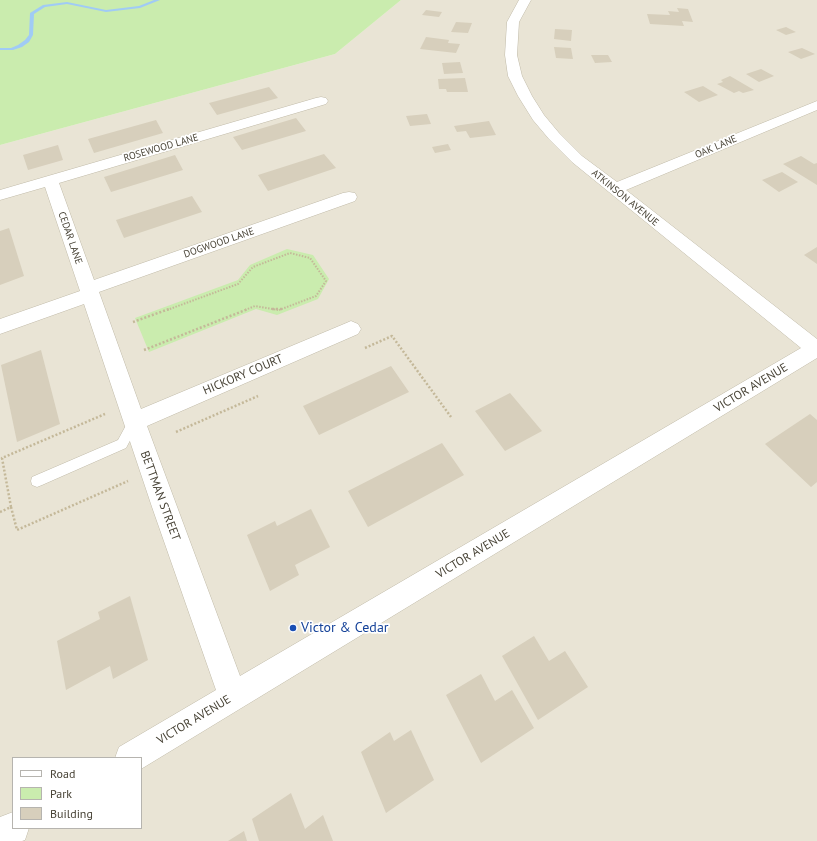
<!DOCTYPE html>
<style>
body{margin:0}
#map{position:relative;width:817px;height:841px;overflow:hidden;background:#f5f2e7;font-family:"PT Sans",sans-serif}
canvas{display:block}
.legend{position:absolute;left:12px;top:757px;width:130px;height:72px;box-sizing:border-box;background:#fff;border:1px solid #b6b4af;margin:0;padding:5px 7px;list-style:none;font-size:12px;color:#484336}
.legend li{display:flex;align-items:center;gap:8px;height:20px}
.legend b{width:20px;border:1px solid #b6b4af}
</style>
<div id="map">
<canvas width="817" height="841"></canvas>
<ul class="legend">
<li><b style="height:5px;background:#fff"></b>Road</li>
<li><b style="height:11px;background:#caecae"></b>Park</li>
<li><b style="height:11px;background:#d7cfbc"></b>Building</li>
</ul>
</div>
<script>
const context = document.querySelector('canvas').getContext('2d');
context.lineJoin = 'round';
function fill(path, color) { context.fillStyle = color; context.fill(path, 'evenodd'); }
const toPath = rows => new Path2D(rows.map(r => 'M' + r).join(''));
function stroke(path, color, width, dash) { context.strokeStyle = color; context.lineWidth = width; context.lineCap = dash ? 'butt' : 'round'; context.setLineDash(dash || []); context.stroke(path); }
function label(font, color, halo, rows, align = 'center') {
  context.font = font + ' "PT Sans",sans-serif'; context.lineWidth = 3.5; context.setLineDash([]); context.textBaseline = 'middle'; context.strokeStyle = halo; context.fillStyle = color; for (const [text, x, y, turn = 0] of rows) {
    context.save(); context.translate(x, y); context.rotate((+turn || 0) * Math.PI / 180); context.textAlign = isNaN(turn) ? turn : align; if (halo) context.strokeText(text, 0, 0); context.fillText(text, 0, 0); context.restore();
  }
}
const residential = toPath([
 [401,0,817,0,817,841,0,841,0,145,335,54],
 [13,758,141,758,141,828,13,828]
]);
const green = toPath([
 [0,0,401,0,335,54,0,145],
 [287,249,313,255,329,279,318,299,277,315,256,309,149,352,135,318,238,280,250,265]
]);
const stream = toPath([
 [154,0,160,0,140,8,106,12,67,4,45,7,34,14,33,35,29,42,22,47,13,50,0,50,0,48,11,48,18,45,25,40,29,35,30,13,43,5,67,2,106,10,139,6,154,0]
]);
const building = toPath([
 [677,8,688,9,693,22,682,21,684,26,650,24,647,14,670,15,668,11,679,12],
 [426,10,442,12,439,17,422,15],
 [456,22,472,23,468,33,451,32],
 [786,27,796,32,786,35,776,30],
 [555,29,572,30,571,41,554,39],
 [426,37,449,40,448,43,460,44,456,53,420,49],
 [554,47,571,48,573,59,556,58],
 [802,48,815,54,801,59,788,52],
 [591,55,608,55,612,62,595,63],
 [460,62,463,73,444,74,442,63],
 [761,69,774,76,759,82,746,74],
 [730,76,754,90,743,93,739,91,734,93,717,84,723,82,721,80],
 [465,78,468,92,447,92,446,89,439,89,438,79],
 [703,86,718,95,699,102,684,92],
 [269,87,278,98,217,115,209,103],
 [427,114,431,124,410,126,406,116],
 [296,118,306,131,242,150,233,137],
 [156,120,163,133,94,153,88,139],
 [489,121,496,135,470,138,466,131,457,132,454,126],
 [448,144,451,150,435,153,432,147],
 [58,145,63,160,28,170,23,155],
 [324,154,336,168,268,191,258,175],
 [175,155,183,170,111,192,104,177],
 [801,156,814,164,817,163,817,185,783,164],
 [782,172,798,182,779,192,762,180],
 [192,196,202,212,124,238,116,220],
 [9,228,24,276,0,285,0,231],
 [817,247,817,264,804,255],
 [41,350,60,424,17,442,1,365],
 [391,366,409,392,319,435,303,406],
 [510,393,542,431,505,451,475,411],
 [810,414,817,420,817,482,811,487,765,444],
 [442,443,464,475,368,527,348,491],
 [311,509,330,547,295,565,299,575,270,591,247,535,275,521,277,526],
 [130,596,148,660,113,679,110,666,66,690,57,641,100,619,98,612],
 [534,636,549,661,565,651,588,687,538,720,502,656],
 [481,674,495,701,512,690,534,728,481,763,446,695],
 [411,730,434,780,386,813,361,752,390,732,394,741],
 [291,793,305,829,323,815,333,841,259,841,252,819],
 [244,831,247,841,228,841]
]);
const pathFar1 = toPath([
 [167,310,238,284,253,267,290,253,310,258,326,281,316,296,279,310],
 [245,310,255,306,278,310]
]);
const path = toPath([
 [272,309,282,309],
 [133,322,169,309],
 [365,348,392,336,451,417],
 [144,350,248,309],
 [176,432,258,396],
 [11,507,2,458,105,414],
 [0,512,11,507,17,530,128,481]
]);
const service = toPath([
 [134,417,138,418,140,422,126,448,42,485,37,487,32,485,31,481,32,477,118,440,130,418,134,417]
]);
const minor = toPath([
 [519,0,531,0,519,22,517,55,522,76,532,96,544,115,559,133,582,156,617,182,817,101,817,110,626,190,817,339,817,358,141,769,141,758,115,758,119,747,216,690,152,507,84,304,0,334,0,319,80,291,45,187,0,200,0,190,316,98,321,97,326,98,328,101,326,104,59,183,94,280,343,193,349,192,355,193,357,197,355,201,99,292,141,409,344,324,351,321,358,324,361,329,358,334,147,426,240,676,801,348,572,162,549,139,533,120,518,96,508,76,505,55,507,22,519,0],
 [13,812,13,828,29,828,25,840,22,841,0,841,0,817,13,812]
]);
const markers = [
 [293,628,4,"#1a4fb4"]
];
const farStreetnames = [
 ["OAK LANE",716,147,-23],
 ["ROSEWOOD LANE",161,148,-16],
 ["ATKINSON AVENUE",625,198,39],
 ["CEDAR LANE",70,238,71],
 ["DOGWOOD LANE",219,243,-19]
];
const streetNames = [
 ["HICKORY COURT",243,375,-23],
 ["VICTOR AVENUE",751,388,-31],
 ["BETTMAN STREET",160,496,70],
 ["VICTOR AVENUE",473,554,-31],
 ["VICTOR AVENUE",194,720,-31]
];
const nearTransitnames = [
 ["Victor & Cedar",301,628]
];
fill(residential, '#e9e4d5');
fill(green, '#caecae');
fill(stream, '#a0cbf5');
fill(building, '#d7cfbc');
stroke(service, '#c1bba9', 1);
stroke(minor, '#c1bba9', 1);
stroke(pathFar1, '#c4b899', 2, [1.5, 1.5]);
stroke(path, '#c4b899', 2.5, [2, 2]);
fill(service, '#fff');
fill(minor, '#fff');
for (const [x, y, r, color] of markers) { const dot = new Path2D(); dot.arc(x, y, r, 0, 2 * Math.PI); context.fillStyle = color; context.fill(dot); stroke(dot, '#fff', 1.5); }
label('10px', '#484336', '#fff', farStreetnames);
label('12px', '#484336', '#fff', streetNames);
label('14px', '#164399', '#fff', nearTransitnames, 'left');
</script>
